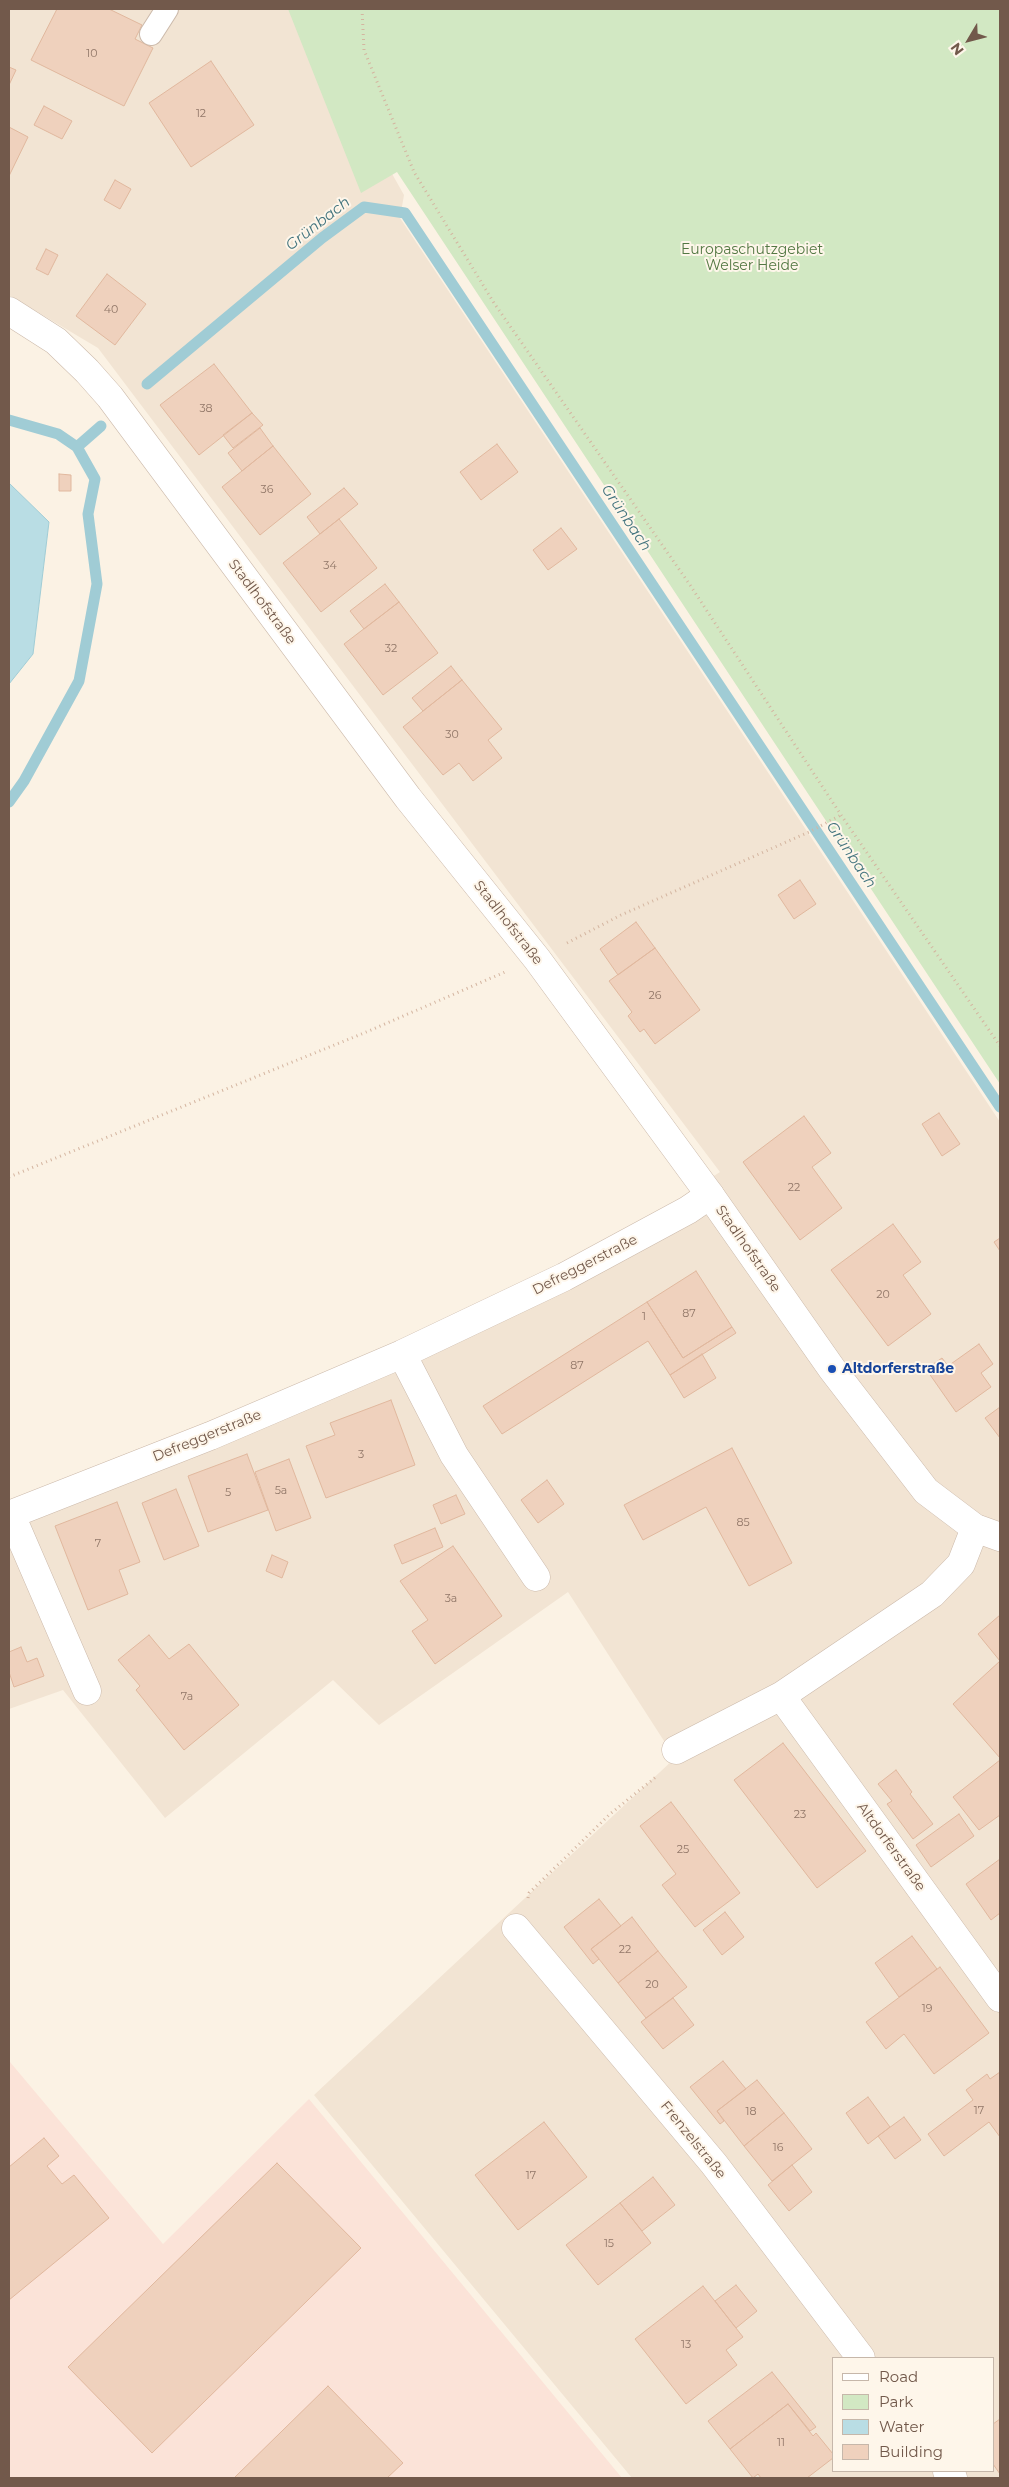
<!DOCTYPE html>
<meta charset="utf-8">
<style>
body{margin:0}
#map{position:relative;width:1009px;height:2487px;overflow:hidden;background:#fbf2e4;font-family:Montserrat,sans-serif}
canvas{display:block}
.frame{position:absolute;inset:0;border:10px solid #72594b;pointer-events:none}
.legend{position:absolute;left:832px;top:2357px;width:162px;height:115px;box-sizing:border-box;background:#fef6ea;border:1px solid #c6b7aa;margin:0;padding:6px 9px;list-style:none;font-size:15px;color:#72594b}
.legend li{display:flex;align-items:center;gap:10px;height:25px}
.legend b{width:25px;border:1px solid #c6b7aa}
.north{position:absolute;left:944px;top:15px;width:50px;height:50px;-webkit-text-stroke:4px #fef6ea;paint-order:stroke;rotate:233deg;font-size:14px;font-weight:700;line-height:20px;text-align:center;color:#72594b}
.north::after{content:'';display:block;margin:auto;width:18px;height:22px;background:#72594b;clip-path:polygon(50% 0,100% 100%,50% 72%,0 100%)}
</style>
<div id="map">
<canvas width="1009" height="2487"></canvas>
<div class="frame"></div>
<ul class="legend">
<li><b style="height:6px;background:#fff"></b>Road</li>
<li><b style="height:14px;background:#d2e8c3"></b>Park</li>
<li><b style="height:14px;background:#b9dde4"></b>Water</li>
<li><b style="height:14px;background:#efd1bd"></b>Building</li>
</ul>
<div class="north">N</div>
</div>
<script>
const context = document.querySelector('canvas').getContext('2d');
context.lineJoin = 'round';
function fill(path, color) { context.fillStyle = color; context.fill(path, 'evenodd'); }
const toPath = rows => new Path2D(rows.map(r => 'M' + r).join(''));
function stroke(path, color, width, dash) { context.strokeStyle = color; context.lineWidth = width; context.lineCap = dash ? 'butt' : 'round'; context.setLineDash(dash || []); context.stroke(path); }
function label(font, color, halo, rows, align = 'center') {
  context.font = font + ' Montserrat,sans-serif'; context.lineWidth = 4; context.setLineDash([]); context.textBaseline = 'middle'; context.strokeStyle = halo; context.fillStyle = color; for (const [text, x, y, turn = 0] of rows) {
    context.save(); context.translate(x, y); context.rotate((+turn || 0) * Math.PI / 180); context.textAlign = isNaN(turn) ? turn : align; if (halo) context.strokeText(text, 0, 0); context.fillText(text, 0, 0); context.restore();
  }
}
const residential = toPath([
 [9,9,299,9,404,195,400,218,1000,1122,1000,2478,632,2478,314,2095,675,1758,568,1592,379,1725,333,1680,165,1818,63,1690,9,1709,9,1500,415,1339,603,1248,720,1172,98,348,9,295],
 [833,2358,993,2358,993,2471,833,2471]
]);
const commercial = toPath([
 [10,2062,163,2244,309,2099,622,2478,9,2478]
]);
const green = toPath([
 [288,9,1000,9,1000,1084,397,172,361,193]
]);
const water = toPath([
 [9,483,49,522,33,654,9,684,9,483]
]);
const stream = toPath([
 [147,384,322,238,364,207,405,213,1000,1107],
 [9,420,58,434,77,447,101,426],
 [9,802,24,781,79,681,97,584,88,514,95,479,77,447]
]);
const building = toPath([
 [57,9,109,9,142,25,135,39,153,48,124,106,31,60,57,9],
 [211,61,254,125,191,167,149,103,211,61],
 [9,67,16,70,9,85,9,67],
 [44,106,72,121,62,139,34,125,44,106],
 [9,127,28,137,9,176,9,127],
 [115,180,131,189,120,209,104,200,115,180],
 [46,249,58,255,48,275,36,269,46,249],
 [107,274,146,304,115,345,76,316,107,274],
 [214,364,252,413,199,455,160,405,214,364],
 [252,413,263,425,233,448,223,435,252,413],
 [260,428,273,446,242,471,228,453,260,428],
 [497,444,518,472,481,500,460,472,497,444],
 [273,446,311,494,260,535,222,487,273,446],
 [59,474,71,475,71,491,59,491,59,474],
 [344,488,358,504,320,534,307,517,344,488],
 [339,519,377,568,321,612,283,563,339,519],
 [561,528,577,549,548,570,533,550,561,528],
 [385,584,399,602,364,629,350,611,385,584],
 [399,602,438,653,383,695,344,644,399,602],
 [451,666,462,680,423,711,412,698,451,666],
 [462,680,502,729,488,740,502,758,473,781,459,763,443,775,403,727,462,680],
 [800,880,816,904,794,919,778,895,800,880],
 [636,922,655,948,618,975,600,949,636,922],
 [655,948,700,1010,655,1044,644,1029,640,1032,628,1016,632,1012,609,981,655,948],
 [939,1113,960,1144,942,1156,922,1124,939,1113],
 [804,1116,831,1153,812,1167,842,1208,800,1240,743,1162,804,1116],
 [893,1224,921,1262,903,1275,931,1314,888,1346,831,1270,893,1224],
 [1000,1238,1000,1251,994,1242,1000,1238],
 [696,1271,732,1327,683,1358,647,1302,696,1271],
 [647,1302,683,1358,732,1327,736,1333,670,1375,648,1341,502,1434,483,1406,647,1302],
 [979,1344,993,1364,981,1373,991,1387,956,1412,926,1369,942,1358,948,1366,979,1344],
 [702,1354,716,1378,684,1398,670,1375,702,1354],
 [391,1400,415,1465,326,1498,306,1446,335,1435,330,1423,391,1400],
 [1000,1407,1000,1438,985,1418,1000,1407],
 [732,1448,792,1563,749,1586,706,1507,643,1540,624,1505,732,1448],
 [247,1454,268,1510,208,1532,188,1476,247,1454],
 [289,1459,311,1518,276,1531,255,1472,289,1459],
 [547,1480,564,1504,538,1523,521,1500,547,1480],
 [176,1489,199,1546,164,1560,142,1503,176,1489],
 [456,1495,465,1514,441,1524,433,1505,456,1495],
 [117,1502,140,1562,119,1570,128,1594,88,1610,55,1526,117,1502],
 [435,1528,443,1547,402,1564,394,1545,435,1528],
 [453,1546,502,1616,435,1664,412,1631,428,1620,400,1581,453,1546],
 [272,1555,288,1562,282,1578,266,1571,272,1555],
 [1000,1615,1000,1661,978,1634,1000,1615],
 [149,1635,169,1659,189,1644,239,1705,184,1750,136,1690,140,1686,118,1660,149,1635],
 [21,1647,27,1662,37,1658,44,1676,14,1687,9,1672,9,1652,21,1647],
 [1000,1661,1000,1758,953,1704,1000,1661],
 [783,1743,866,1851,817,1888,734,1780,783,1743],
 [1000,1760,1000,1815,979,1830,953,1797,1000,1760],
 [896,1770,912,1792,910,1794,933,1824,913,1839,887,1804,892,1801,878,1784,896,1770],
 [671,1802,740,1893,695,1927,662,1885,676,1874,640,1826,671,1802],
 [959,1814,974,1836,931,1867,916,1845,959,1814],
 [1000,1859,1000,1913,991,1920,966,1884,1000,1859],
 [599,1899,621,1926,591,1949,599,1959,593,1964,564,1927,599,1899],
 [725,1912,744,1937,722,1955,703,1930,725,1912],
 [632,1917,658,1951,618,1983,591,1949,632,1917],
 [912,1936,937,1969,899,1997,875,1963,912,1936],
 [658,1951,687,1987,646,2018,618,1983,658,1951],
 [940,1967,989,2033,934,2074,904,2034,886,2049,866,2022,940,1967],
 [673,1998,694,2025,663,2049,641,2022,673,1998],
 [723,2061,746,2089,717,2111,724,2121,720,2124,690,2087,723,2061],
 [1000,2072,1000,2137,989,2122,944,2156,928,2134,973,2100,966,2090,987,2074,990,2079,1000,2072],
 [757,2080,784,2113,744,2146,717,2111,757,2080],
 [868,2097,890,2127,868,2144,846,2113,868,2097],
 [784,2113,812,2149,772,2181,744,2146,784,2113],
 [904,2117,921,2140,895,2159,878,2136,904,2117],
 [544,2122,587,2177,518,2230,475,2175,544,2122],
 [44,2138,59,2156,47,2166,62,2184,74,2175,109,2218,9,2300,9,2167,44,2138],
 [277,2163,361,2248,152,2453,68,2367,277,2163],
 [792,2165,812,2192,789,2211,768,2185,792,2165],
 [653,2177,675,2205,642,2231,620,2203,653,2177],
 [620,2203,651,2243,598,2285,566,2245,620,2203],
 [736,2285,757,2311,736,2328,715,2301,736,2285],
 [703,2286,743,2337,726,2350,737,2365,686,2404,635,2339,703,2286],
 [772,2372,816,2427,810,2431,788,2404,730,2449,708,2421,772,2372],
 [328,2386,403,2463,387,2478,234,2478,328,2386],
 [788,2404,813,2436,816,2433,833,2454,833,2458,807,2478,761,2478,758,2474,753,2478,730,2449,788,2404],
 [1000,2419,1000,2474,993,2464,993,2424,1000,2419]
]);
const path = toPath([
 [362,9,364,50,414,172,494,303,690,585,841,815,1000,1046],
 [567,943,621,915,809,832,841,815],
 [9,1177,364,1033,505,972],
 [528,1898,529,1893,610,1814,657,1776]
]);
const service = toPath([
 [151,34,167,9]
]);
const minor = toPath([
 [402,1354,454,1455,536,1577],
 [9,1515,210,1436,402,1354,564,1277,688,1210,710,1195],
 [11,1515,87,1691],
 [781,1696,1000,1998],
 [676,1750,781,1696,932,1594,961,1564,975,1528],
 [516,1928,714,2164,861,2358],
 [947,2471,953,2478]
]);
const tertiary = toPath([
 [9,311,56,341,87,371,110,397,408,798,537,959,710,1195,832,1369,926,1491,975,1528,1000,1537]
]);
const markers = [
 [832,1369,5,"#1a4fb4"]
];
const numberNames = [
 ["10",92,54],
 ["12",201,114],
 ["40",111,310],
 ["38",206,409],
 ["36",267,490],
 ["34",330,566],
 ["32",391,649],
 ["30",452,735],
 ["26",655,996],
 ["22",794,1188],
 ["20",883,1295],
 ["87",689,1314],
 ["1",644,1317],
 ["87",577,1366],
 ["3",361,1455],
 ["5a",281,1491],
 ["5",228,1493],
 ["85",743,1523],
 ["7",98,1544],
 ["3a",451,1599],
 ["7a",187,1697],
 ["23",800,1815],
 ["25",683,1850],
 ["22",625,1950],
 ["20",652,1985],
 ["19",927,2009],
 ["17",979,2111],
 ["18",751,2112],
 ["16",778,2148],
 ["17",531,2176],
 ["15",609,2244],
 ["13",686,2345],
 ["11",781,2443]
];
const parkNames = [
 ["Europaschutzgebiet",752,250],
 ["Welser Heide",752,266]
];
const streetNames = [
 ["Stadlhofstraße",262,602,53],
 ["Stadlhofstraße",508,923,52],
 ["Stadlhofstraße",748,1249,55],
 ["Defreggerstraße",585,1265,-27],
 ["Defreggerstraße",207,1436,-22],
 ["Altdorferstraße",891,1847,54],
 ["Frenzelstraße",693,2140,51]
];
const transitNames = [
 ["Altdorferstraße",842,1369]
];
const waterNames = [
 ["Grünbach",318,224,-38],
 ["Grünbach",626,518,56],
 ["Grünbach",851,855,56]
];
fill(residential, '#f2e4d3');
fill(commercial, '#fbe3d8');
fill(green, '#d2e8c3');
fill(water, '#b9dde4');
stroke(water, '#a0ccd5', 1);
stroke(stream, '#a0ccd5', 11);
fill(building, '#efd1bd');
stroke(building, '#e1b89e', 1);
stroke(service, '#ccbaab', 24);
stroke(minor, '#ccbaab', 29);
stroke(tertiary, '#ccbaab', 29);
stroke(path, '#d4b5a0', 3, [1, 4]);
stroke(service, '#fff', 22);
stroke(minor, '#fff', 28);
stroke(tertiary, '#fff', 28);
for (const [x, y, r, color] of markers) { const dot = new Path2D(); dot.arc(x, y, r, 0, 2 * Math.PI); context.fillStyle = color; context.fill(dot); stroke(dot, '#fef6ea', 2); }
label('11px', '#917768', null, numberNames);
label('14px', '#537843', '#fef6ea', parkNames);
label('14px', '#72594b', '#fef6ea', streetNames);
label('bold 14px', '#164399', '#fef6ea', transitNames, 'left');
label('italic 15px', '#43747e', '#fef6ea', waterNames);
</script>
